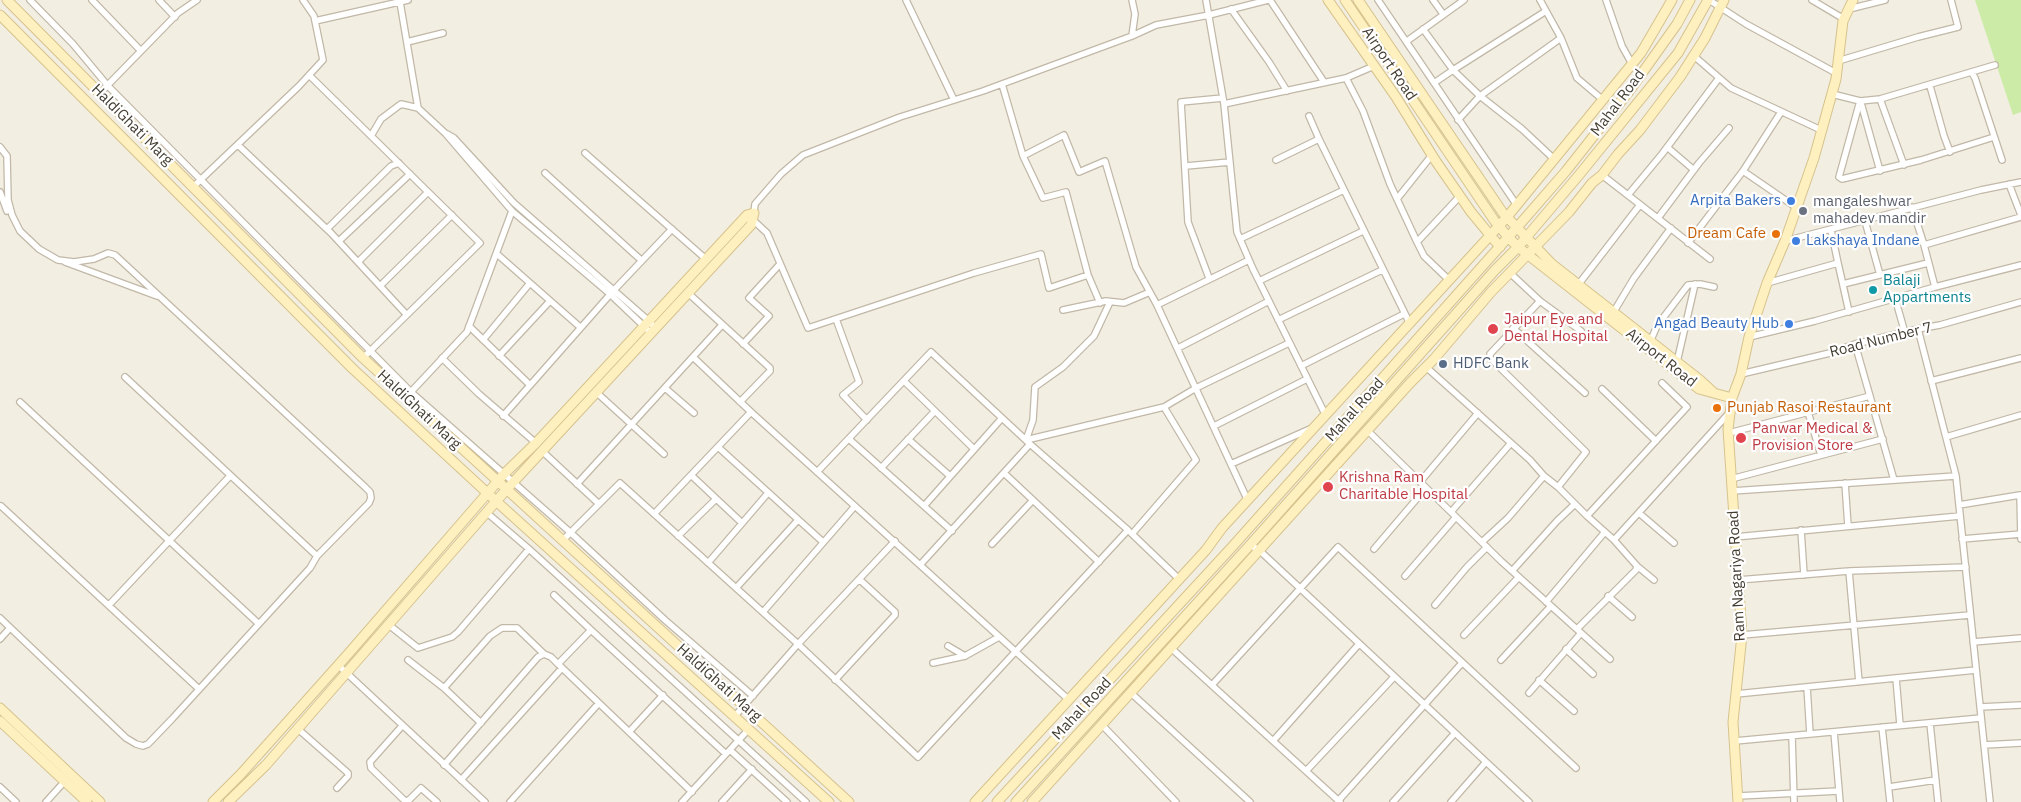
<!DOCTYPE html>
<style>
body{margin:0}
canvas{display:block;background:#f3eee2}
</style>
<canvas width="2021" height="802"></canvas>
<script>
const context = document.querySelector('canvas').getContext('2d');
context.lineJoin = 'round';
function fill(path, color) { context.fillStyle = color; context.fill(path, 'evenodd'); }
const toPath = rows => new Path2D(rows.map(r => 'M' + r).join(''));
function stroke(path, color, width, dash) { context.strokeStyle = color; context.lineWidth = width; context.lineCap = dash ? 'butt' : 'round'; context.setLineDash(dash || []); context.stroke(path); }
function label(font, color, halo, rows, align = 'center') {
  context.font = font + ' "IBM Plex Sans",sans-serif'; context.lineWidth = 4.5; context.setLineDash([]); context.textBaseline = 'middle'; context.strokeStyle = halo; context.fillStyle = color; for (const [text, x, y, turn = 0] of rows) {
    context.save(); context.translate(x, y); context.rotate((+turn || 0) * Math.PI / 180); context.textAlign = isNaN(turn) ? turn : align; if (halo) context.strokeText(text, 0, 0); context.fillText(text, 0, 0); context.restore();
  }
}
const green = toPath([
 [1975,0,2021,0,2021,112,2013,115]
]);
const street = toPath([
 [30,0,73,44,108,86,411,392,571,533,665,620,753,696],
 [92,0,141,51],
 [159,0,175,17],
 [906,0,954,100],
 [1206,0,1224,104,1237,232,1253,269,1326,416],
 [1270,0,1324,82],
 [1378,0,1516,204],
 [1433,0,1443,14],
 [1540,0,1561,38,1577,78,1603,100],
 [1606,0,1622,46,1632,64],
 [1709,0,1746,24,1836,73],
 [1812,0,1844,19],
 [400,2,418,108,445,133,512,211,467,332,409,394],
 [1231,9,1269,62,1287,91],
 [1849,9,1885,0],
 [1546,11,1453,70,1480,96,1522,129,1554,159],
 [315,21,408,0],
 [1423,29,1453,70,1434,83],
 [1132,36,1156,25,1209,15,1268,0],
 [1407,41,1464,0],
 [407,42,443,33],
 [1694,56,1731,88,1821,130],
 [1838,61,1918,37,1958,27,1951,0],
 [1972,73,1975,78,2002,160],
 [309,75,480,243,363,358],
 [1346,78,1363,111,1390,184,1417,242,1424,256,1448,279],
 [1002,84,1023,156,1064,135,1079,172,1105,161,1136,267,1157,305,1248,501],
 [1930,86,1944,136,1950,152],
 [100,93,178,13,197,0],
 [1832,94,1860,101,1880,99,1995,65],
 [1880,99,1904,165],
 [1860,101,1839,177,1842,179,1921,160,1994,137],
 [1861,103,1880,171],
 [1224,104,1346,78,1374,66],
 [1309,116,1319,139],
 [1458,120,1480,96,1561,38],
 [447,134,454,138,514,203,649,321,655,328],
 [371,136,381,119,401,104,418,108],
 [238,145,331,233,406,314],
 [0,147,7,156,8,200,12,215,20,231,39,249,58,260,74,262,94,259,108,253,115,255,365,487,370,492,371,498,369,503,317,556,310,568,172,719,148,744,143,746,136,744,126,738,0,618],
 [1667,147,1694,170],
 [585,153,707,260],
 [1023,156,1043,198,1066,192,1088,275,1100,303],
 [1276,160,1319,139,1410,324],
 [1186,166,1230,162],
 [1743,171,1797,208],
 [545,173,641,260],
 [1602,175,1710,259],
 [2009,184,2021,215],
 [193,187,299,86,323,60,314,16,303,0],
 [0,192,7,211],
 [1628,195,1662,154,1719,78],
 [1397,199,1432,155],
 [1912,207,1924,245],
 [512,211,610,294,650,332],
 [754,213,755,204,781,174,803,155,900,117,983,91,1132,36,1135,14,1132,0],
 [1658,218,1699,163,1729,128],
 [753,220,767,233,808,328,974,273,1041,254,1049,288,1088,275],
 [1865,221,1880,275],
 [327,229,391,166,399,163],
 [1831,230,1838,263],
 [1240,239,1344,190],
 [339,241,410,174],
 [1785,241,1981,190,2021,182],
 [1417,242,1460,196],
 [1688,243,1743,171,1781,112],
 [497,254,580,327],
 [65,262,157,296],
 [358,262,428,192],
 [1510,273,1540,301,1581,331],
 [1209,278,1188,222,1181,102,1223,98],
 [1259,281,1363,231],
 [1767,283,1838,263,1849,312],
 [1843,284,1928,263],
 [1578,285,1639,206],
 [380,286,452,215],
 [1935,287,2021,265],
 [687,292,770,368,770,371,740,402],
 [1895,298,1905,333],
 [1540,301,1490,354,1490,358,1586,452,1558,487],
 [1157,305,1249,260],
 [1063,310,1106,301,1124,303,1150,292],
 [1613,313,1634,278,1671,228],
 [836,319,859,382,843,395,867,420],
 [1278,320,1382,270],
 [469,326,530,385],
 [1513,328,1585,393],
 [1918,329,1956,476,1990,802],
 [1749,337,1815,321,1935,287,1924,245,2021,217],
 [483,340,530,283],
 [1650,342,1657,326,1688,285,1700,284,1714,287],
 [743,344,769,316,749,298,780,264],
 [1855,344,1894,480],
 [1178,348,1269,301],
 [499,356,550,301],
 [693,357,751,412,1068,699],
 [442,358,479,394,536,443],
 [1677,362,1695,284],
 [1301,366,1404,314],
 [1426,367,1530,460,1544,476,1558,487,1587,516,1687,407,1662,383],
 [1741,374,1830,353,1855,344,1918,329,1940,325,2021,302],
 [125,377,317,556],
 [1931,381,2021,358],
 [665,388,694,413],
 [1602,389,1656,441],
 [596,392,664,454],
 [20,402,259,624],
 [1164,407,1196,388,1289,343],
 [935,411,974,449],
 [1808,412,1821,455],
 [503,416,614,290,672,229],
 [1214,426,1307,379],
 [1367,430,1501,561,1610,659],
 [1729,433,1870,396],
 [1946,437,2021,415],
 [849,439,924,506],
 [908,439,950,476],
 [1026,440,1164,407,1196,460,1132,534],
 [1026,440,1033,420,1035,387,1063,367,1094,336,1110,302],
 [718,447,823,542],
 [542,451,599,504],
 [1231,464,1310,429],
 [881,468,935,411,904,381],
 [817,472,931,352,1030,444,920,565],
 [1004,473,1099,562],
 [691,475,742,523],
 [1731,479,1883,439],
 [1420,482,1478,413],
 [1845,483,1848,526],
 [577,484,722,325],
 [1732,491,1956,476],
 [1959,505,2020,495,2021,539],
 [1,506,199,689],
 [486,512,529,549,806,802],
 [1451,512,1511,443],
 [1639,513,1674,543],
 [654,514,751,412],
 [1801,530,1804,575],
 [952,531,924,506,1002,418],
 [1131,533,1179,579],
 [678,536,716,499],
 [1735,537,1960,516],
 [1962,539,2021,534],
 [1614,540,1730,412],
 [562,541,620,483,798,644,918,757,1128,530,1030,444],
 [1482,542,1508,518,1544,476],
 [992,544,1033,500],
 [1250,545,1259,550,1529,802],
 [1374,549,1426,488],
 [708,563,768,493],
 [1637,566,1654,580],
 [1512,571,1557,521,1575,504],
 [1849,571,1859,682],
 [1405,576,1456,517],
 [1738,580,1849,571,1966,567],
 [736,588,798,520],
 [554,595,591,630],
 [1608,596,1632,617],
 [1546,602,1604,533],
 [109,605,230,476],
 [1435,605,1467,567,1487,547],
 [763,612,855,506],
 [389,625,418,648,452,637,458,632,529,549],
 [1577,629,1636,570,1637,566,1614,540,1587,516],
 [1464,635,1519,577],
 [1742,635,1970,615],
 [0,639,10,628],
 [1973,642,2021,638],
 [948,646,965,656],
 [1171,648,1340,802],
 [1566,649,1593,674],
 [408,660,444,688,481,723],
 [1501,660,1551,606],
 [933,663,965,656,999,637],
 [338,665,485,802],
 [1896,678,1900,725],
 [835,680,895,615,895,612,859,579],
 [1539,680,1574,711],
 [1212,685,1338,547,1576,768],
 [1807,687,1810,734],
 [444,688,490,636,502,628,517,628,544,654],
 [1131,693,1250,802],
 [1529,693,1581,633],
 [1736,694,1976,670],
 [1980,707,2021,705],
 [734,717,798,644,895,541],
 [1930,723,1938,802],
 [1102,725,1176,802],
 [402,726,370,762,371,768,405,801,409,800,421,788,437,802],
 [1882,727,1890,802],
 [298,729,348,773,348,776,337,788],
 [629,732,663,695],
 [1834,732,1840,802],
 [1792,736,1794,802],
 [1273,741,1359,644],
 [1735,741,1981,718],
 [1984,745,2021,743],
 [730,750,787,802],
 [444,765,538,657,544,654,551,657,558,664],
 [1306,771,1394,677],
 [461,780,562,668],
 [0,787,16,802],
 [1889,787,1936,780],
 [692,792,558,664,591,630,726,754],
 [1738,796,1839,791],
 [1338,801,1462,663],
 [46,802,65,781],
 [510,802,599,703],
 [682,802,748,730],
 [722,802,752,769],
 [1393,802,1455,733],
 [1451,802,1486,762]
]);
const secondary = toPath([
 [7,0,363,358,849,802],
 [1328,0,1396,97,1435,160,1471,212,1500,247],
 [1345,0,1494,220,1508,237,1518,247,1699,389,1732,398,1728,429,1742,635,1733,722,1738,802],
 [1358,0,1503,213,1552,264,1700,380,1713,392],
 [0,15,353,369,496,501,829,802],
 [1732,398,1741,374,1749,337,1767,283,1785,241,1814,158,1836,79,1843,21,1853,0],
 [0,708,100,802],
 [0,721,87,802],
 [213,802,241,774,349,653,504,474,536,443,747,215,754,213,751,225,506,490,266,765,228,802],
 [975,802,1206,550,1222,528,1507,217,1641,53,1672,0],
 [997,802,1232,547,1527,216,1566,171,1630,90,1677,24,1690,0],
 [1016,802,1250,545,1495,270,1518,247,1579,175,1678,53,1708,0],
 [1032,802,1410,383,1434,359,1491,292,1569,212,1592,183,1602,175,1618,154,1640,130,1680,77,1705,38,1724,0]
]);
const markers = [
 [1791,201,5,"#3f7fe0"],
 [1803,211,5,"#6b7280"],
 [1776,234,5,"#e8710a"],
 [1796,241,5,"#3f7fe0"],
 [1873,290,5,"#0f9aa8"],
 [1789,324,5,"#3f7fe0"],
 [1493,329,6,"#e0444e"],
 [1443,364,5,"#5c6f8a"],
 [1717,408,5,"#e8710a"],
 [1741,438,6,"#e0444e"],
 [1328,487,6,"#e0444e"]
];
const streetNames = [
 ["Airport Road",1389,64,56],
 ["Mahal Road",1618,103,-53],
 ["HaldiGhati Marg",132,125,45],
 ["Road Number 7",1881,340,-14],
 ["Airport Road",1661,358,38],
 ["HaldiGhati Marg",419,410,43],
 ["Mahal Road",1355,410,-48],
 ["Ram Nagariya Road",1737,576,-93],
 ["HaldiGhati Marg",719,683,42],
 ["Mahal Road",1082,709,-47]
];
const shopNames = [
 ["Arpita Bakers",1781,201],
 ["Lakshaya Indane",1806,241,"left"],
 ["Angad Beauty Hub",1779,324]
];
const worshipNames = [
 ["mangaleshwar",1813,202],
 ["mahadev mandir",1813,219]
];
const foodNames = [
 ["Dream Cafe",1766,234],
 ["Punjab Rasoi Restaurant",1727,408,"left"]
];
const cultureNames = [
 ["Balaji",1883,281],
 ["Appartments",1883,298]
];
const healthNames = [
 ["Jaipur Eye and",1504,320],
 ["Dental Hospital",1504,337],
 ["Panwar Medical &",1752,429],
 ["Provision Store",1752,446],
 ["Krishna Ram",1339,478],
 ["Charitable Hospital",1339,495]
];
const serviceNames = [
 ["HDFC Bank",1453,364]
];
fill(green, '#cceba7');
stroke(street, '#c1b8a7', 8);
stroke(secondary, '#d6c38d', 11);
stroke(street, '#fff', 5.5);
stroke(secondary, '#fff0c0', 9);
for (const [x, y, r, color] of markers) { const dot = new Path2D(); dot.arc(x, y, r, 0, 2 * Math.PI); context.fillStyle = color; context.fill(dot); stroke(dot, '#fff', 2); }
label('15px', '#443d32', '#fff', streetNames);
label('15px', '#366cbe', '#fff', shopNames, 'right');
label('15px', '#5b616d', '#fff', worshipNames, 'left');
label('15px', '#c56008', '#fff', foodNames, 'right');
label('15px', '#0d838f', '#fff', cultureNames, 'left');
label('15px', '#be3a42', '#fff', healthNames, 'left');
label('15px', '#4e5e75', '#fff', serviceNames, 'left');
</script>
